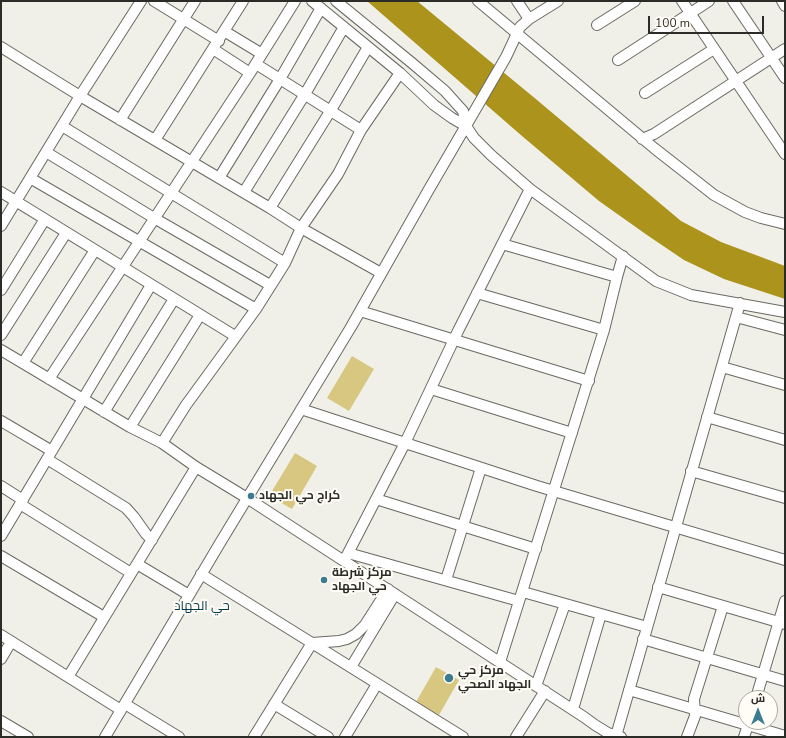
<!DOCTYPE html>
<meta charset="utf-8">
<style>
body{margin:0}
#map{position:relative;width:786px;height:738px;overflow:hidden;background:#f1f0e8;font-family:"Nunito Sans",Cairo,sans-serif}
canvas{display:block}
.frame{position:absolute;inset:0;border:2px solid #2b2b28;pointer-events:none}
.north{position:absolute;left:738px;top:690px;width:40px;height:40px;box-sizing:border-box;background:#fffdf5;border:1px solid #aaa9a3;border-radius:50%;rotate:0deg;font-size:11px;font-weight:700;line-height:16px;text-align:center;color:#2b2b28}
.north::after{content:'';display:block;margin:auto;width:14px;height:18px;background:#3c7c90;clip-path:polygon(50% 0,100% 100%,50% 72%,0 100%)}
.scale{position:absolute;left:648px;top:16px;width:116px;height:18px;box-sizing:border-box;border:2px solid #2b2b28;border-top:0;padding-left:5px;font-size:12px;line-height:14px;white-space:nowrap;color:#2b2b28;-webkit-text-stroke:3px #fffdf5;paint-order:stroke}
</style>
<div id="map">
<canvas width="786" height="738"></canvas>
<div class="frame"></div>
<div class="north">ش</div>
<div class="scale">100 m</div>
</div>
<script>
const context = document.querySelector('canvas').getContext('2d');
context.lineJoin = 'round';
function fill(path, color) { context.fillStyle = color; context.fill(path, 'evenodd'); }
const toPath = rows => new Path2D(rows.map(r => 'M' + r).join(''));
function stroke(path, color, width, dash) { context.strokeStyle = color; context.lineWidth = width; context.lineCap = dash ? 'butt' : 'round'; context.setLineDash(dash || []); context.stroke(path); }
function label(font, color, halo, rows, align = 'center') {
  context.font = font + ' "Nunito Sans",Cairo,sans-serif'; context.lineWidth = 4; context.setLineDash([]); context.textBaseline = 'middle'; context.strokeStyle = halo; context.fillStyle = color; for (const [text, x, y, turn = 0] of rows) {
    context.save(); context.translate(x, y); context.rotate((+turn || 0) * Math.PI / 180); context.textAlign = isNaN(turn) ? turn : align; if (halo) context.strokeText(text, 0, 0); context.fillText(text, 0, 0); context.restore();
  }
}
const green = toPath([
 [352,356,374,369,349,411,327,398],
 [295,453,317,466,292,509,269,496],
 [436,667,459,680,439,715,416,702]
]);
const water = toPath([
 [367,1,417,1,537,100,681,221,721,242,785,266,785,299,724,279,684,260,647,235,599,201,522,136]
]);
const minor = toPath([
 [154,1,219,41],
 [312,1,400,73,434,105,452,118,466,126,474,138,491,155,530,189,656,281,691,295,785,312],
 [336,1,412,63,445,91,463,111,466,126],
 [478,1,654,148,714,195,745,212,761,218,785,224],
 [517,1,529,19],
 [682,1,785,154],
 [733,1,785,78],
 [782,1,785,6],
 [597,25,635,1],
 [224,31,262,54],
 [1,47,80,96,270,208,301,228,381,273],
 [213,49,250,73],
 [618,60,709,1],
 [256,64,361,130],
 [645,93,714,49],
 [120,120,195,1],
 [62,126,285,263],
 [642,139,654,134,785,49],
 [155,140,243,1],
 [46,152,154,218,270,285],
 [30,178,256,309],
 [219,178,280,79,321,8],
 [1,192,235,336],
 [244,192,305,94,344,27],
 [270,208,331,110,368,47],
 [1,226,80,96,141,1],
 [502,244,617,277],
 [1,290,45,219],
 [477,293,604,330],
 [360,311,589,381],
 [736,317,785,330],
 [1,335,66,233],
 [1,350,130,427,162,443,196,467,247,498,584,717,595,725,608,733,621,737],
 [23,363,95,250],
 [722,367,785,385],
 [49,379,250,73,295,1],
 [431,389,572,433],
 [301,409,537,486,785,560],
 [104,412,174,299],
 [707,417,785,440],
 [1,421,52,451],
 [130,427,200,315],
 [162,443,186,405,256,309,285,263,301,228,338,174,361,130,400,73],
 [47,459,126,508,134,517,146,534,152,540],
 [691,471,785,498],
 [1,486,23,500],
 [376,499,536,549],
 [20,504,131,573],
 [1,536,151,285],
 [348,553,519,601],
 [1,556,104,617],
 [344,561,405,443,458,331,530,189],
 [137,564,189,595],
 [201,574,463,737],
 [446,580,481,468],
 [658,587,785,624],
 [523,592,647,627],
 [1,635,121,710],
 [643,639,785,681],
 [1,659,11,642],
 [500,662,604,330,617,277,623,256],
 [351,667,395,594],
 [68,677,196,467],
 [536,686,565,604],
 [629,690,785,736],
 [756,698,785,601],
 [125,704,179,737],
 [274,704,328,737],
 [573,709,601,614],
 [1,721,28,737],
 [616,736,740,303],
 [105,737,220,543,351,327,428,191,506,57,520,27,529,19,558,1],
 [254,737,312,643,339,641,347,639,356,634,365,625,388,589],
 [345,737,377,684],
 [516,737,545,691],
 [687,737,695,716,694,699,723,606],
 [744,737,749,722]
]);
const markers = [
 [251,496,4,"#3c7c90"],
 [324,580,4,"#3c7c90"],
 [449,678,5,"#3c7c90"]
];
const poiNames = [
 ["كراج حي الجهاد",259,496],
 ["مركز شرطة",332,573],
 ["حي الجهاد",332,587],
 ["مركز حي",458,671],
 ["الجهاد الصحي",458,685]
];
const neighbourhoodNames = [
 ["حي الجهاد",202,607]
];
fill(green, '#d8c780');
fill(water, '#ab931c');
stroke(minor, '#6a6963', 12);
stroke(minor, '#fff', 10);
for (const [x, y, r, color] of markers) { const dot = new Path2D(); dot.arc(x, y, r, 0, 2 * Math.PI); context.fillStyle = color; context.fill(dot); stroke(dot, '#fffdf5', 1.5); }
label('bold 12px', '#2b2b28', '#fffdf5', poiNames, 'left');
label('13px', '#003a49', '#fffdf5', neighbourhoodNames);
</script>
